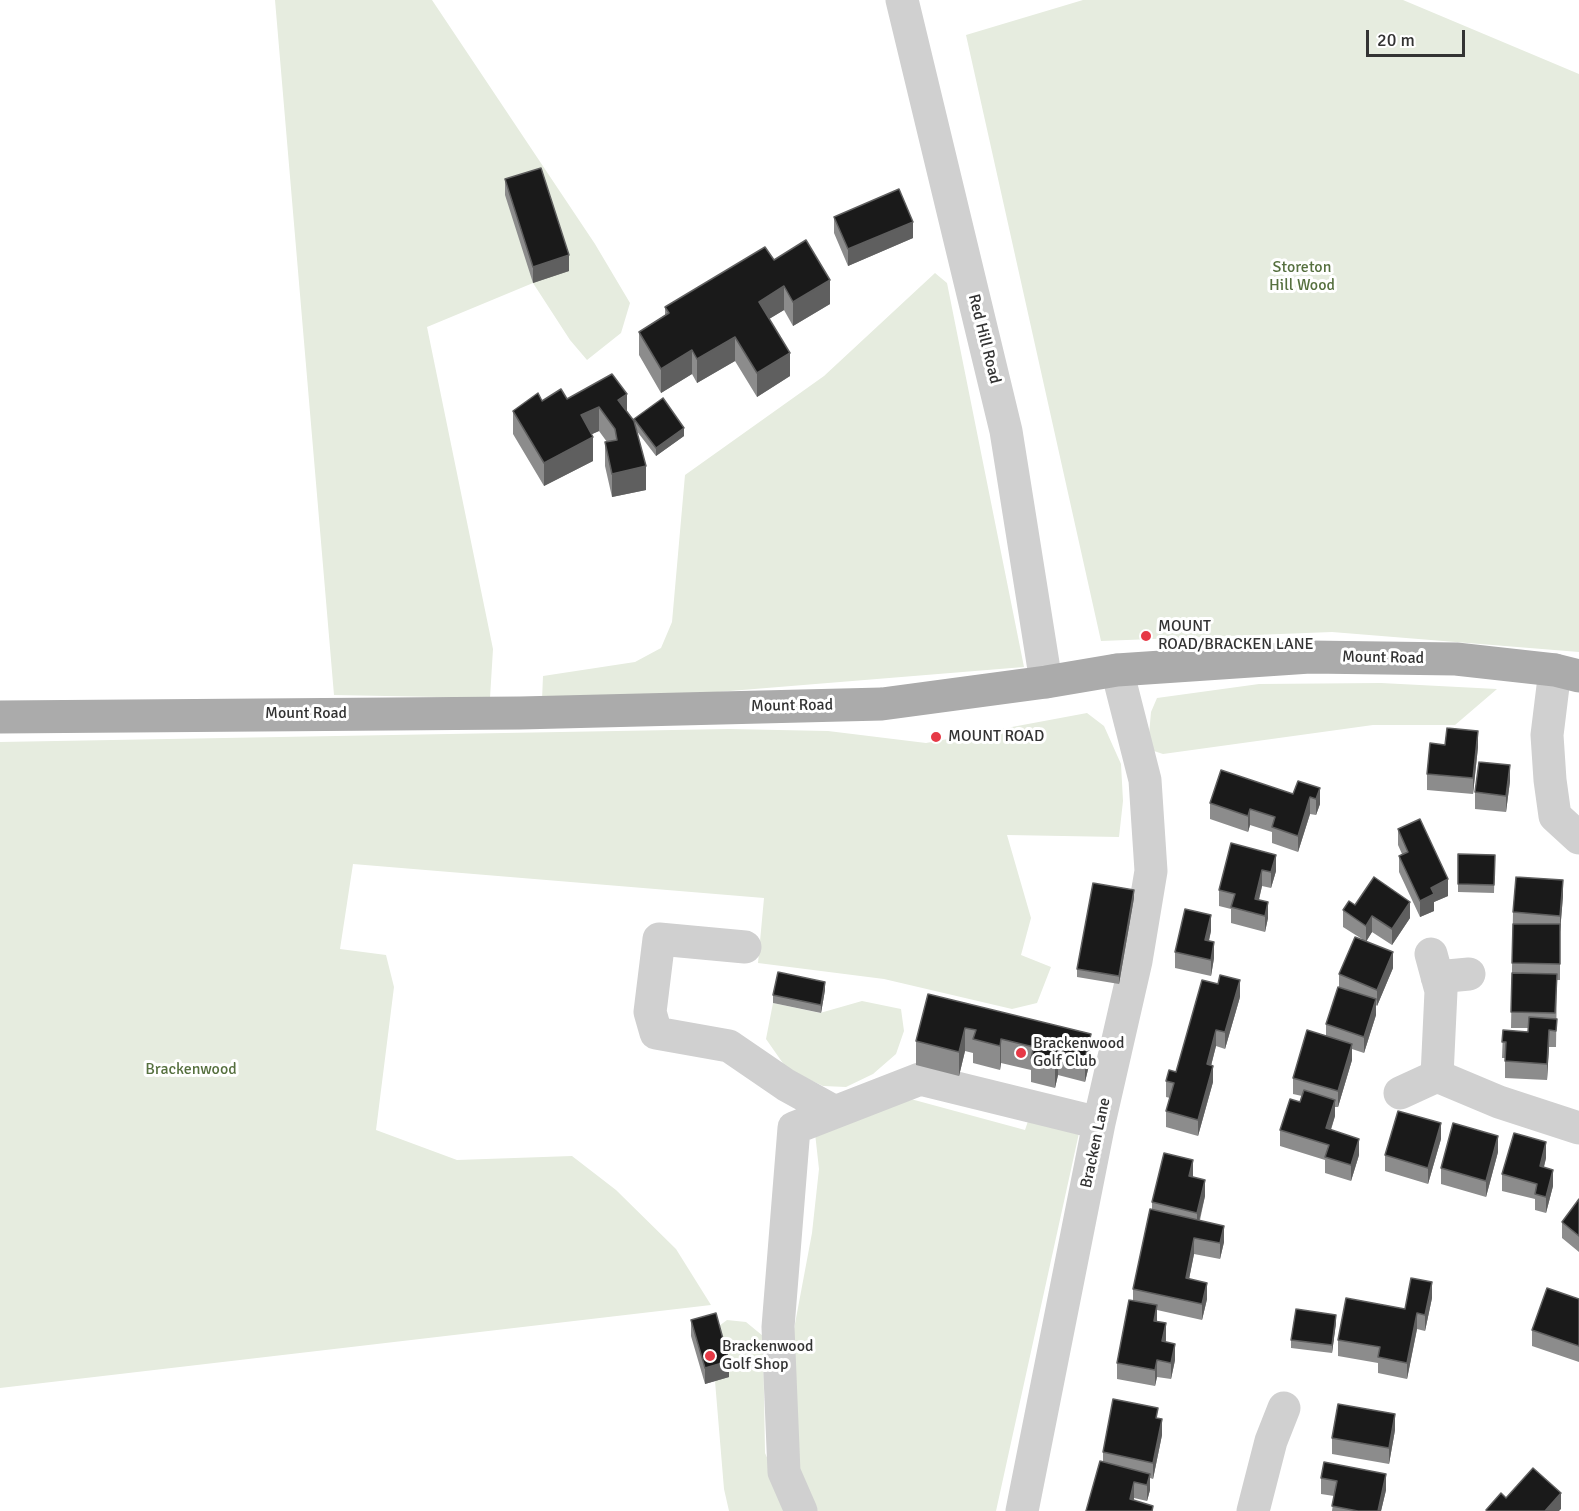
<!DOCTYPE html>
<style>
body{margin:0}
#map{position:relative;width:1579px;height:1511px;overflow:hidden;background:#fff;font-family:Signika,sans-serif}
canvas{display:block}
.scale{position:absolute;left:1366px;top:30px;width:99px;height:27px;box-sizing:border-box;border:3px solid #333;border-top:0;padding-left:8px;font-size:18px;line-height:21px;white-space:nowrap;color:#333;-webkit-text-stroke:4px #fff;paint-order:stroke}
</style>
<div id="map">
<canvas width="1579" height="1511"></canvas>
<div class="scale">20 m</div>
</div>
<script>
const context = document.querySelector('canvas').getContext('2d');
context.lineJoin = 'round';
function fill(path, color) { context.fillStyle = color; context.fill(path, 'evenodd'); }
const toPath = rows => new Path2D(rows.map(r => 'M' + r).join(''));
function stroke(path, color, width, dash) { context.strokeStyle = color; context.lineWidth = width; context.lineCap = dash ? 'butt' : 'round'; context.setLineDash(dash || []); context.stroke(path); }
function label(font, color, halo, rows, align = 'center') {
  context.font = font + ' Signika,sans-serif'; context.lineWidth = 6; context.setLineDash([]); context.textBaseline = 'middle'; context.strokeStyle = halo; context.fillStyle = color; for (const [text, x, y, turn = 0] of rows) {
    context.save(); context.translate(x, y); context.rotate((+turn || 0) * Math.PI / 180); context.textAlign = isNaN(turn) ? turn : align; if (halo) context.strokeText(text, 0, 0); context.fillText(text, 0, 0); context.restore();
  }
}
const green = toPath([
 [275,0,432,0,595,244,630,303,621,333,587,360,570,340,533,283,427,327,493,649,490,698,334,695],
 [1083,0,1403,0,1579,74,1579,652,1332,632,1101,641,966,35],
 [935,273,947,283,1024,667,693,694,542,700,543,676,635,662,661,648,672,622,685,475,824,376],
 [1381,683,1497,689,1455,725,1373,725,1163,754,1151,750,1149,735,1151,712,1157,698,1259,684],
 [1087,713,1104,726,1121,764,1123,801,1119,837,1007,835,1031,918,1021,955,1051,967,1037,1003,1012,1009,884,979,758,963,764,898,353,864,340,949,386,955,394,987,376,1130,457,1160,572,1156,616,1190,676,1249,711,1305,0,1388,0,742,729,729,828,731,926,743],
 [862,1001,901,1009,904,1031,896,1054,873,1074,846,1087,823,1086,787,1069,766,1039,773,1003,820,1013],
 [907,1098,1025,1130,1028,1121,1079,1133,996,1511,812,1511,791,1459,791,1345,812,1233,819,1169,815,1133],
 [727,1320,746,1322,763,1336,765,1453,791,1511,729,1511,724,1489,715,1381,715,1329]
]);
const minor = toPath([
 [902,0,1006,431,1046,682],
 [1555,670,1547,735,1550,780,1555,816,1579,838],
 [745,947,659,939,650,1012,656,1033,729,1046,786,1085,835,1112],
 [1431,954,1441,991,1437,1076,1499,1102,1579,1128],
 [1437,977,1469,974],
 [1400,1093,1437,1076],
 [801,1511,784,1472,778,1327,794,1128,920,1079,1099,1123],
 [1022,1511,1099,1123,1136,961,1151,871,1145,780,1117,670],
 [1253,1511,1271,1441,1284,1408]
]);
const major = toPath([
 [0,717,520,713,882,704,1046,682,1117,670,1310,657,1456,659,1555,670,1579,676]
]);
const wall = toPath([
 [505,179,569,271,533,283,505,195],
 [834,217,913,238,848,266,834,233],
 [774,260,830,304,793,326,784,310,769,319,790,376,757,397,735,361,697,383,692,374,661,393,639,355,639,332,665,315,665,307],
 [567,399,627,411,634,421,634,419,684,436,656,456,636,430,646,490,612,497,605,466,605,442,607,442,599,431,592,434,593,461,544,486,513,434,513,411,542,401],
 [1445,745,1478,747,1473,794,1427,790,1427,774],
 [1510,781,1506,812,1475,809,1475,792],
 [1320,788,1320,804,1316,815,1310,814,1298,852,1272,843,1272,832,1250,825,1248,832,1210,819,1210,803,1293,794],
 [1398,829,1448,896,1434,902,1434,911,1420,917,1399,872,1399,856,1402,854,1398,845],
 [1231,843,1276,871,1271,888,1262,886,1259,900,1268,918,1265,932,1231,923,1231,909,1219,906,1219,890],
 [1458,854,1495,855,1494,893,1458,892],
 [1563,896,1560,932,1560,980,1557,980,1556,1047,1549,1047,1547,1080,1505,1078,1505,1058,1502,1058,1503,1030,1528,1032,1529,1028,1511,1028,1513,912],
 [1134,898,1119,984,1077,977,1077,969],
 [1355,905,1410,918,1392,945,1372,932,1366,941,1393,968,1377,1006,1376,1005,1376,1015,1364,1053,1352,1049,1352,1060,1338,1107,1335,1107,1335,1116,1331,1130,1359,1155,1351,1181,1325,1173,1325,1160,1280,1146,1280,1130,1300,1102,1302,1096,1293,1094,1293,1078,1326,1036,1326,1024,1339,987,1339,974,1362,939,1343,927,1343,910],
 [1211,931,1209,941,1214,958,1211,976,1175,968,1175,952],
 [825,990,821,1013,773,1003,773,995],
 [928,994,1091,1057,1085,1082,1058,1075,1055,1088,1031,1082,1031,1070,1001,1063,1000,1070,973,1063,973,1053,965,1051,959,1076,916,1065,916,1041],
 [1240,997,1225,1049,1216,1046,1211,1066,1213,1082,1198,1136,1166,1127,1166,1111,1170,1098,1166,1097,1166,1081,1176,1072],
 [1441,1139,1428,1184,1385,1171,1385,1155],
 [1498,1152,1486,1197,1441,1184,1441,1168],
 [1546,1158,1544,1167,1553,1186,1546,1213,1535,1210,1535,1199,1502,1191,1502,1174],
 [1192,1177,1205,1196,1200,1220,1224,1242,1220,1259,1194,1254,1189,1279,1207,1299,1202,1320,1157,1310,1157,1322,1166,1340,1165,1342,1175,1360,1171,1379,1157,1377,1155,1386,1117,1379,1117,1363,1133,1301,1133,1289,1152,1210,1152,1202],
 [1579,1199,1579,1252,1562,1238,1562,1222],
 [1432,1298,1425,1331,1417,1329,1407,1379,1378,1373,1378,1363,1338,1356,1338,1340],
 [1579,1299,1579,1362,1532,1346,1532,1330],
 [691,1320,729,1377,705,1384,691,1336],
 [1336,1323,1332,1353,1291,1348,1291,1340],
 [1158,1418,1162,1435,1153,1479,1150,1478,1150,1490,1147,1501,1134,1498,1134,1500,1153,1511,1086,1511,1103,1462,1103,1452],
 [1395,1430,1389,1464,1332,1454,1332,1438],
 [1321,1478,1386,1490,1381,1511,1332,1511,1334,1496,1321,1494]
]);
const shadedWall = toPath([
 [913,222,913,238,848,266,848,249],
 [569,255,569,271,533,283,533,267],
 [830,280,830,304,793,326,793,302],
 [784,286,784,310,759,325,759,302],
 [735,337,735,361,697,383,697,359],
 [692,350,692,374,661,393,661,369],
 [790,353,790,376,757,397,757,373],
 [627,394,627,418,618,400],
 [599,407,599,431,581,439,581,415],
 [684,428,684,436,656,456,656,448],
 [593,437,593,461,544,486,544,463],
 [646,466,646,490,612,497,612,474],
 [1478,731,1478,747,1473,794,1473,778],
 [1510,765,1510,781,1506,812,1506,796],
 [1320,788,1320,804,1316,815,1316,799],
 [1310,797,1310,814,1298,852,1298,836],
 [1250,809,1250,825,1248,832,1248,816],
 [1276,855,1276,871,1271,888,1271,872],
 [1262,870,1262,886,1255,915,1255,899],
 [1448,879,1448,896,1434,902,1434,911,1420,917,1420,901,1431,888],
 [1563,880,1563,896,1560,932,1560,916],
 [1134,890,1134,898,1119,984,1119,976],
 [1268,902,1268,918,1265,932,1265,916],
 [1410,902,1410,918,1392,945,1392,929],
 [1211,915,1211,931,1205,956,1205,940],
 [1372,916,1372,932,1366,942,1366,926],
 [1214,942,1214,958,1211,976,1211,960],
 [1393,952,1393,968,1377,1006,1377,990],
 [1240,980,1240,997,1225,1049,1225,1032],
 [825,982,825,990,821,1013,821,1005],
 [1376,999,1376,1015,1364,1053,1364,1037],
 [965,1028,965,1051,959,1076,959,1052],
 [1216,1030,1216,1046,1207,1081,1207,1064],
 [1549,1030,1549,1047,1547,1080,1547,1064],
 [1091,1034,1091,1057,1085,1082,1085,1058],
 [1001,1039,1001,1063,1000,1070,1000,1046],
 [1352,1044,1352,1060,1338,1107,1338,1091],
 [1058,1051,1058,1075,1055,1088,1055,1064],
 [1213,1066,1213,1082,1198,1136,1198,1120],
 [1335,1100,1335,1116,1326,1144,1326,1128],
 [1441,1123,1441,1139,1428,1184,1428,1168],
 [1498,1136,1498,1152,1486,1197,1486,1181],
 [1359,1139,1359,1155,1351,1181,1351,1165],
 [1546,1142,1546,1158,1540,1182,1540,1166],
 [1193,1160,1193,1176,1189,1192,1189,1176],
 [1553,1170,1553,1186,1546,1213,1546,1197],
 [1205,1180,1205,1196,1197,1229,1197,1213],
 [1224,1226,1224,1242,1220,1259,1220,1243],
 [1194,1238,1194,1254,1186,1294,1186,1278],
 [1432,1282,1432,1298,1425,1331,1425,1315],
 [1207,1283,1207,1299,1202,1320,1202,1304],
 [1157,1305,1157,1321,1154,1321],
 [1417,1313,1417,1329,1407,1379,1407,1363],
 [1336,1315,1336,1323,1332,1353,1332,1345],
 [1166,1323,1166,1340,1162,1357,1162,1341],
 [1175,1344,1175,1360,1171,1379,1171,1363],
 [1157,1360,1157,1377,1155,1386,1155,1370],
 [729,1361,729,1377,705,1384,705,1368],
 [1395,1414,1395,1430,1389,1464,1389,1448],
 [1162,1419,1162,1435,1153,1479,1153,1463],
 [1150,1474,1150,1490,1147,1501,1147,1485],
 [1386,1474,1386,1490,1381,1511,1378,1511],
 [1134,1482,1134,1498,1131,1511,1130,1499],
 [1561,1493,1561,1509,1559,1511,1545,1511]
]);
const building = toPath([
 [541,168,569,255,533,267,505,179,541,168],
 [899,189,913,222,848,249,834,217,899,189],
 [806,240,830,280,793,302,784,286,759,302,790,353,757,373,735,337,697,359,692,350,661,369,639,332,669,313,665,307,765,247,774,260,806,240],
 [612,374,627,394,618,400,634,421,646,466,612,474,605,442,617,440,615,429,599,407,581,415,593,437,544,463,513,411,538,393,542,401,561,389,567,399,612,374],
 [663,398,684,428,656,448,634,419,663,398],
 [1447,728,1478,731,1473,778,1427,774,1430,743,1445,745,1447,728],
 [1479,762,1510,765,1506,796,1475,792,1479,762],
 [1221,770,1293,794,1298,781,1320,788,1316,799,1310,797,1298,836,1272,827,1275,817,1250,809,1248,816,1210,803,1221,770],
 [1420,819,1448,879,1431,888,1434,894,1420,901,1399,856,1408,852,1398,829,1420,819],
 [1231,843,1276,855,1271,872,1262,870,1255,899,1268,902,1265,916,1231,907,1235,894,1219,890,1231,843],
 [1458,854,1495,855,1494,885,1458,884,1458,854],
 [1374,877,1410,902,1392,929,1372,916,1366,926,1343,910,1349,901,1355,905,1374,877],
 [1516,877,1563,880,1560,916,1513,912,1516,877],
 [1093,883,1134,890,1119,976,1077,969,1093,883],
 [1185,909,1211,915,1205,940,1214,942,1211,960,1175,952,1185,909],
 [1513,924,1560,924,1560,964,1512,963,1513,924],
 [1355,937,1393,952,1377,990,1339,974,1355,937],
 [778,972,825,982,821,1005,773,995,778,972],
 [1512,973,1557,974,1555,1013,1511,1012,1512,973],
 [1220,975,1240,980,1225,1032,1216,1030,1207,1064,1213,1066,1198,1120,1166,1111,1174,1083,1166,1081,1169,1070,1176,1072,1202,980,1218,984,1220,975],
 [1338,987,1376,999,1364,1037,1326,1024,1338,987],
 [928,994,1091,1034,1085,1058,1058,1051,1055,1064,1031,1058,1034,1047,1001,1039,1000,1046,973,1039,976,1030,965,1028,959,1052,916,1041,928,994],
 [1529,1017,1557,1019,1556,1031,1549,1030,1547,1064,1505,1061,1506,1042,1502,1042,1503,1030,1528,1032,1529,1017],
 [1307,1030,1352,1044,1338,1091,1293,1078,1307,1030],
 [1304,1090,1335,1100,1326,1128,1359,1139,1351,1165,1325,1157,1329,1145,1280,1130,1290,1099,1300,1102,1304,1090],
 [1398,1111,1441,1123,1428,1168,1385,1155,1398,1111],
 [1453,1123,1498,1136,1486,1181,1441,1168,1453,1123],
 [1514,1133,1546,1142,1540,1166,1553,1170,1546,1197,1535,1194,1537,1184,1502,1174,1514,1133],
 [1164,1153,1193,1160,1189,1176,1205,1180,1197,1213,1152,1202,1164,1153],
 [1579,1199,1579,1236,1562,1222,1579,1199],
 [1150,1209,1224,1226,1220,1243,1194,1238,1186,1278,1207,1283,1202,1304,1133,1289,1150,1209],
 [1411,1278,1432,1282,1425,1315,1417,1313,1407,1363,1378,1357,1380,1347,1338,1340,1346,1298,1405,1309,1411,1278],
 [1547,1288,1579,1299,1579,1346,1532,1330,1547,1288],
 [1129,1300,1157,1305,1154,1321,1166,1323,1162,1341,1175,1344,1171,1363,1157,1360,1155,1370,1117,1363,1129,1300],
 [1296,1309,1336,1315,1332,1345,1291,1340,1296,1309],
 [716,1313,729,1361,705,1368,691,1320,716,1313],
 [1113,1399,1158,1408,1156,1418,1162,1419,1153,1463,1103,1452,1113,1399],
 [1338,1404,1395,1414,1389,1448,1332,1438,1338,1404],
 [1100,1461,1150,1474,1147,1485,1134,1482,1130,1499,1153,1506,1152,1511,1086,1511,1100,1461],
 [1324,1462,1386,1474,1378,1511,1358,1511,1332,1506,1337,1481,1321,1478,1324,1462],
 [1533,1468,1561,1493,1545,1511,1487,1511,1486,1510,1501,1493,1506,1498,1533,1468]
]);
const markers = [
 [1146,636,6,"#e63946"],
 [936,737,6,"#e63946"],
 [1021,1053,6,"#e63946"],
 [710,1356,6,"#e63946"]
];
const parkNames = [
 ["Storeton",1302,268],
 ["Hill Wood",1302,286],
 ["Brackenwood",191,1070]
];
const streetNames = [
 ["Red Hill Road",984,339,76],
 ["Mount Road",1383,658,1],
 ["Mount Road",792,706,-1],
 ["Mount Road",306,714],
 ["Bracken Lane",1096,1143,-78]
];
const poiNames = [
 ["MOUNT",1158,627],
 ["ROAD/BRACKEN LANE",1158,645],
 ["MOUNT ROAD",948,737],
 ["Brackenwood",1033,1044],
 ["Golf Club",1033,1062],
 ["Brackenwood",722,1347],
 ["Golf Shop",722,1365]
];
fill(green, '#e6ecdf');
stroke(minor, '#d0d0d0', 33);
stroke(major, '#ababab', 33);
fill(wall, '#8c8c8c');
fill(shadedWall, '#5f5f5f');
fill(building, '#1a1a1a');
stroke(building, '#5f5f5f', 1.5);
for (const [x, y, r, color] of markers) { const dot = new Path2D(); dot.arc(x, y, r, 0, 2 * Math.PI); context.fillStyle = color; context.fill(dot); stroke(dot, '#fff', 2); }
label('16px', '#56703f', '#fff', parkNames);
label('16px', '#333', '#fff', streetNames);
label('16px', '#333', '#fff', poiNames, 'left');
</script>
